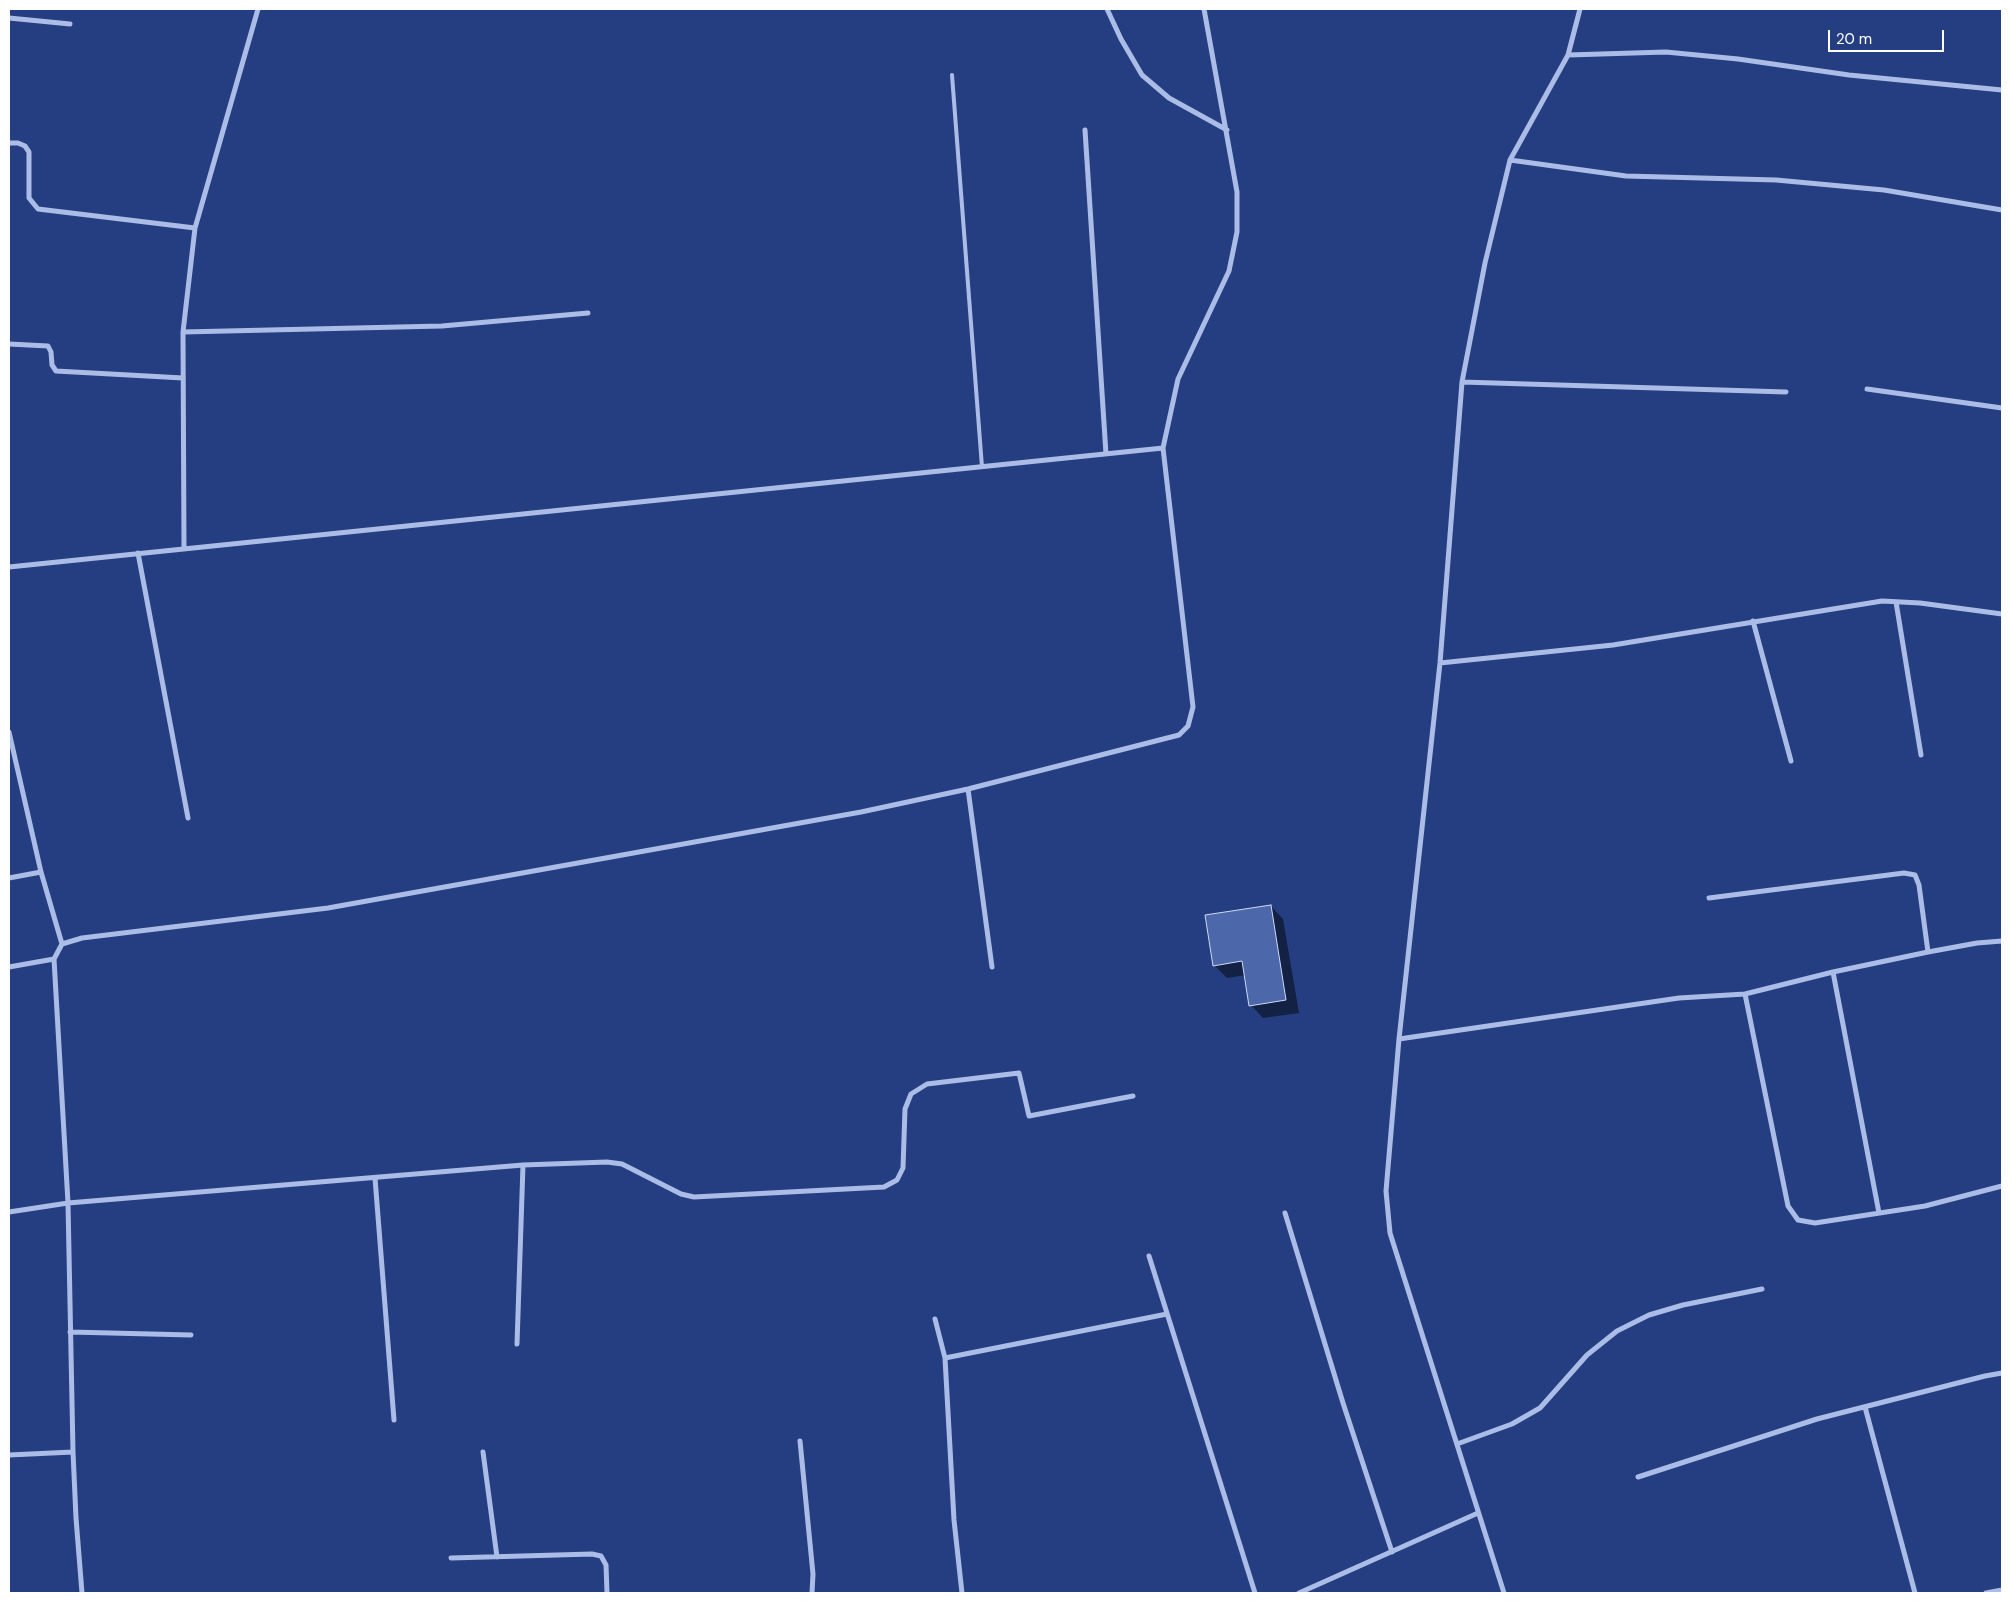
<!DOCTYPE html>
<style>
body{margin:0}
#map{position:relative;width:2011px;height:1602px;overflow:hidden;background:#243e81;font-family:"DM Sans",sans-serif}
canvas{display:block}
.frame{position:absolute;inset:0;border:10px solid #fff;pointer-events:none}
.scale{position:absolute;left:1828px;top:30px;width:116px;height:22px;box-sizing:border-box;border:2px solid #fff;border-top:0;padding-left:6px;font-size:15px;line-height:18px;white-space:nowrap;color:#fff;-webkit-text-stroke:4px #243e81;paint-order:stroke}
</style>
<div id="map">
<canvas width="2011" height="1602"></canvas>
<div class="frame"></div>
<div class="scale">20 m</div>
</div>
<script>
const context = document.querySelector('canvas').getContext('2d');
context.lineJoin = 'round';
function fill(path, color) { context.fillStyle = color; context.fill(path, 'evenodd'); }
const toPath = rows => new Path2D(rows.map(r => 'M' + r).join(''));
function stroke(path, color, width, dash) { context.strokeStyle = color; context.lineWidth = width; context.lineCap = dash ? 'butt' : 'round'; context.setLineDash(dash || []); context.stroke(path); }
const shadow = toPath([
 [1271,906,1283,919,1299,1013,1263,1018,1251,1005,1246,975,1227,978,1214,965]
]);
const building = toPath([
 [1271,905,1286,1000,1249,1006,1242,961,1213,966,1205,915,1271,905]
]);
const lane = toPath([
 [952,75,982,467]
]);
const street = toPath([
 [1107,9,1121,39,1142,75,1169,98,1227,130],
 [9,18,70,24],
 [1568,55,1666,52,1738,59,1849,75,2002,90],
 [1085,130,1106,454],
 [9,143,18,143,25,146,29,152,29,198,38,209,195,228],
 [1510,160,1626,176,1776,180,1884,190,2002,210],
 [183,332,442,326,588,313],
 [9,344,48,346,51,352,52,365,56,371,183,378],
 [1462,382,1786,392],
 [1867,389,2002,408],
 [184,548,183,332,195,228,258,9],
 [138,553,188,818],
 [9,567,1163,448],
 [1896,602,1921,755],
 [1753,621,1791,761],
 [1440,663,1613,645,1882,601,1920,603,2002,614],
 [9,732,41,872,62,944],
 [968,789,992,967],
 [9,878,41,872],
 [1709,898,1904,873,1915,875,1919,885,1928,952],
 [9,967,54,959],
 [1833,972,1879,1213],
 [1745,994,1788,1206,1798,1220,1815,1223,1925,1206,2002,1186],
 [1399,1039,1679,998,1745,994,1833,972,1928,952,1977,943,2002,941],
 [375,1178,394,1420],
 [9,1212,68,1203,523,1165,607,1162,622,1164,681,1194,694,1197,884,1187,897,1180,903,1168,905,1109,911,1094,927,1084,1019,1073,1029,1116,1133,1096],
 [1285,1213,1343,1403,1392,1552],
 [1149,1256,1255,1593],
 [935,1319,945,1358,954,1520,962,1593],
 [70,1332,191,1335],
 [517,1344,523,1165],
 [945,1358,1167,1314],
 [1865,1407,1915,1593],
 [800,1441,813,1574,812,1593],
 [1457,1444,1512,1424,1540,1408,1587,1355,1617,1331,1649,1315,1683,1305,1762,1289],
 [483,1452,497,1557],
 [9,1455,73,1452],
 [1638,1477,1817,1419,1985,1376,2002,1373],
 [451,1558,592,1554,601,1556,606,1565,607,1593],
 [82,1593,76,1518,73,1452,68,1203,54,959,62,944,82,938,328,908,861,812,968,789,1179,735,1188,726,1193,707,1163,448,1178,379,1229,271,1237,232,1237,192,1204,9],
 [1299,1593,1478,1513],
 [1504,1593,1390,1233,1386,1191,1399,1039,1440,663,1462,382,1485,263,1510,160,1568,55,1580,9],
 [1986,1593,2002,1590]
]);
fill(shadow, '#0007');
fill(building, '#4c68aa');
stroke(building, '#cfdaf5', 1);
stroke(lane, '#abbde7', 4);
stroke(street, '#abbde7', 5);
</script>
